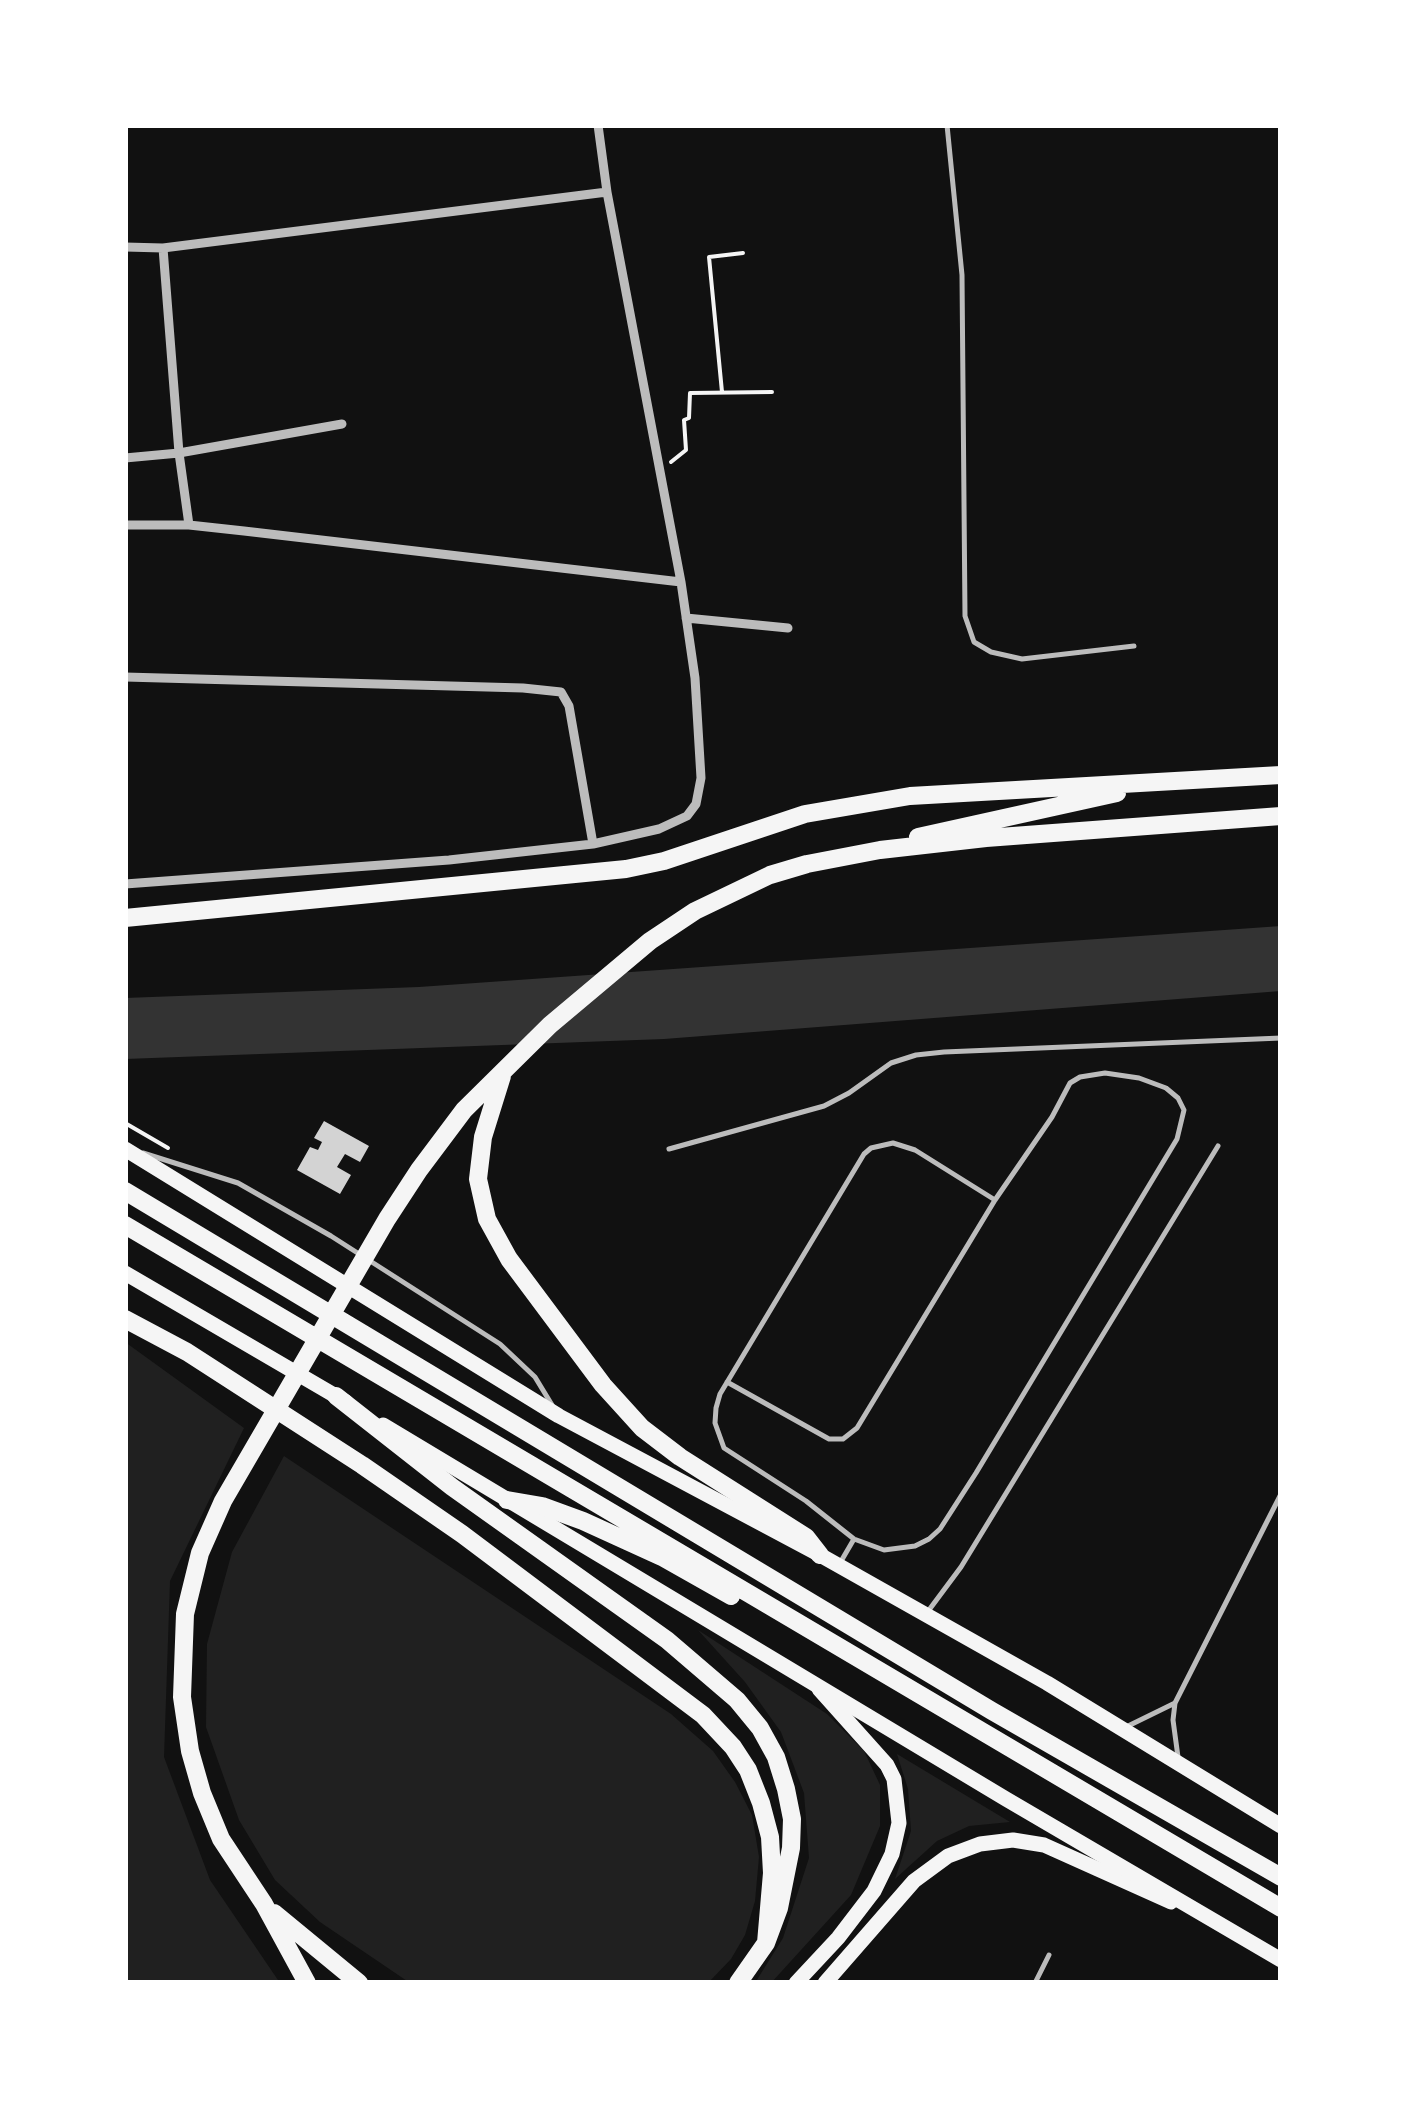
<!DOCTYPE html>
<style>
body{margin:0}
#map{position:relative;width:1406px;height:2108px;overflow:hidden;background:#111;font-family:"Titillium Web",sans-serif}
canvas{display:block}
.frame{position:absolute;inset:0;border:128px solid #fff;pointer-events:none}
</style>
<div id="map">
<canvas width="1406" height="2108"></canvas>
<div class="frame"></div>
</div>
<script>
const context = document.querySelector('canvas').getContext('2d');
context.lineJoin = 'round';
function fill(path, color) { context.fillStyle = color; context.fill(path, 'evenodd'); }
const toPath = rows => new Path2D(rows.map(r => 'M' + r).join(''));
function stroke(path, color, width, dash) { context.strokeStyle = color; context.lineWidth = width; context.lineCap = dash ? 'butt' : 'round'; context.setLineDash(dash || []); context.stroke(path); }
const green = toPath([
 [125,1342,244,1428,170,1581,164,1757,210,1880,280,1983,125,1983],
 [284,1456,671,1714,713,1751,735,1782,752,1815,759,1857,755,1901,745,1935,731,1959,708,1983,410,1983,320,1922,275,1880,239,1820,206,1727,207,1644,232,1552],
 [698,1630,827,1714,864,1751,880,1785,880,1826,851,1895,771,1983,755,1983,783,1938,809,1858,804,1793,781,1732,745,1682],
 [897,1754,1010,1822,969,1826,937,1841,895,1879,911,1831,908,1789]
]);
const water = toPath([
 [1281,926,1281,991,664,1039,125,1059,125,998,419,987]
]);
const building = toPath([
 [324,1121,369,1146,360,1162,345,1154,337,1167,351,1175,340,1194,297,1170,310,1147,318,1150,322,1142,314,1138]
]);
const path = toPath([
 [722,392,709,257,743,253],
 [671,462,686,450,684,420,689,418,690,393,772,392],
 [125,1123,168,1148]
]);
const service = toPath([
 [947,125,962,275,965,616,974,642,991,652,1022,659,1134,646],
 [669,1149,824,1106,849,1093,891,1063,916,1055,944,1052,1281,1038],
 [143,1153,238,1183,331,1236,500,1344,535,1377,552,1405],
 [727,1382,829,1439,843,1439,857,1428,995,1200,1052,1117,1070,1083,1080,1077,1105,1073,1139,1078,1166,1088,1178,1098,1184,1110,1177,1139,976,1473,940,1529,929,1539,915,1546,884,1550,854,1539,806,1501,724,1448,715,1423,716,1408,720,1394,864,1154,871,1148,893,1143,915,1150,995,1200],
 [840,1563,854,1539],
 [926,1614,961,1567,1218,1146],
 [1128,1726,1175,1703],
 [1178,1757,1173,1720,1175,1703,1281,1494],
 [1035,1983,1049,1955]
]);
const minor = toPath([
 [125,247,163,248,607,192],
 [163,248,179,453,189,525],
 [125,458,179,453,342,424],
 [125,525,189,525,244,531,681,582],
 [686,618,788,628],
 [125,677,523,688,561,692,569,706,593,844],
 [125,884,449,860,593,844,659,829,687,816,696,804,701,778,695,678,681,582,607,192,598,125]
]);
const primary = toPath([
 [796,1983,838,1938,874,1891,892,1854,899,1823,894,1779,887,1765,819,1689],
 [825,1983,914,1881,948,1856,980,1844,1013,1840,1044,1845,1171,1902]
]);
const trunk = toPath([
 [125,1149,559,1416,820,1555,1047,1683,1281,1826],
 [125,1273,346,1402],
 [383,1425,1006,1799,1281,1960]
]);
const motorway = toPath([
 [918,837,1117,793],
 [125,918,626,869,664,861,805,814,910,796,1281,775],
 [502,1076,483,1137,478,1179,487,1219,509,1259,603,1385,642,1428,680,1457,806,1537,820,1555],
 [125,1191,992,1711,1281,1877],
 [125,1225,1281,1908],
 [125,1319,187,1352,362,1465,462,1534,703,1715,733,1747,748,1770,761,1803,770,1837,772,1873,766,1943],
 [336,1396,452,1487,667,1640,737,1700,760,1728,776,1757,786,1789,792,1819,791,1848,779,1908,766,1943,738,1983],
 [507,1500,542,1506,583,1521,662,1557,731,1596],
 [274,1913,359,1983],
 [307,1983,264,1904,221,1839,202,1793,190,1751,182,1697,185,1614,200,1553,223,1501,387,1219,419,1170,464,1110,550,1025,650,941,695,911,770,875,807,864,880,850,986,838,1281,816]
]);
fill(green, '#202020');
fill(water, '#333');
fill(building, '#d3d3d3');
stroke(path, '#f5f5f5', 4);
stroke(service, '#bcbcbc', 5);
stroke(minor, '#bcbcbc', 9);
stroke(primary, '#f5f5f5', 15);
stroke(trunk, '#f5f5f5', 15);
stroke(motorway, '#f5f5f5', 18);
</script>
